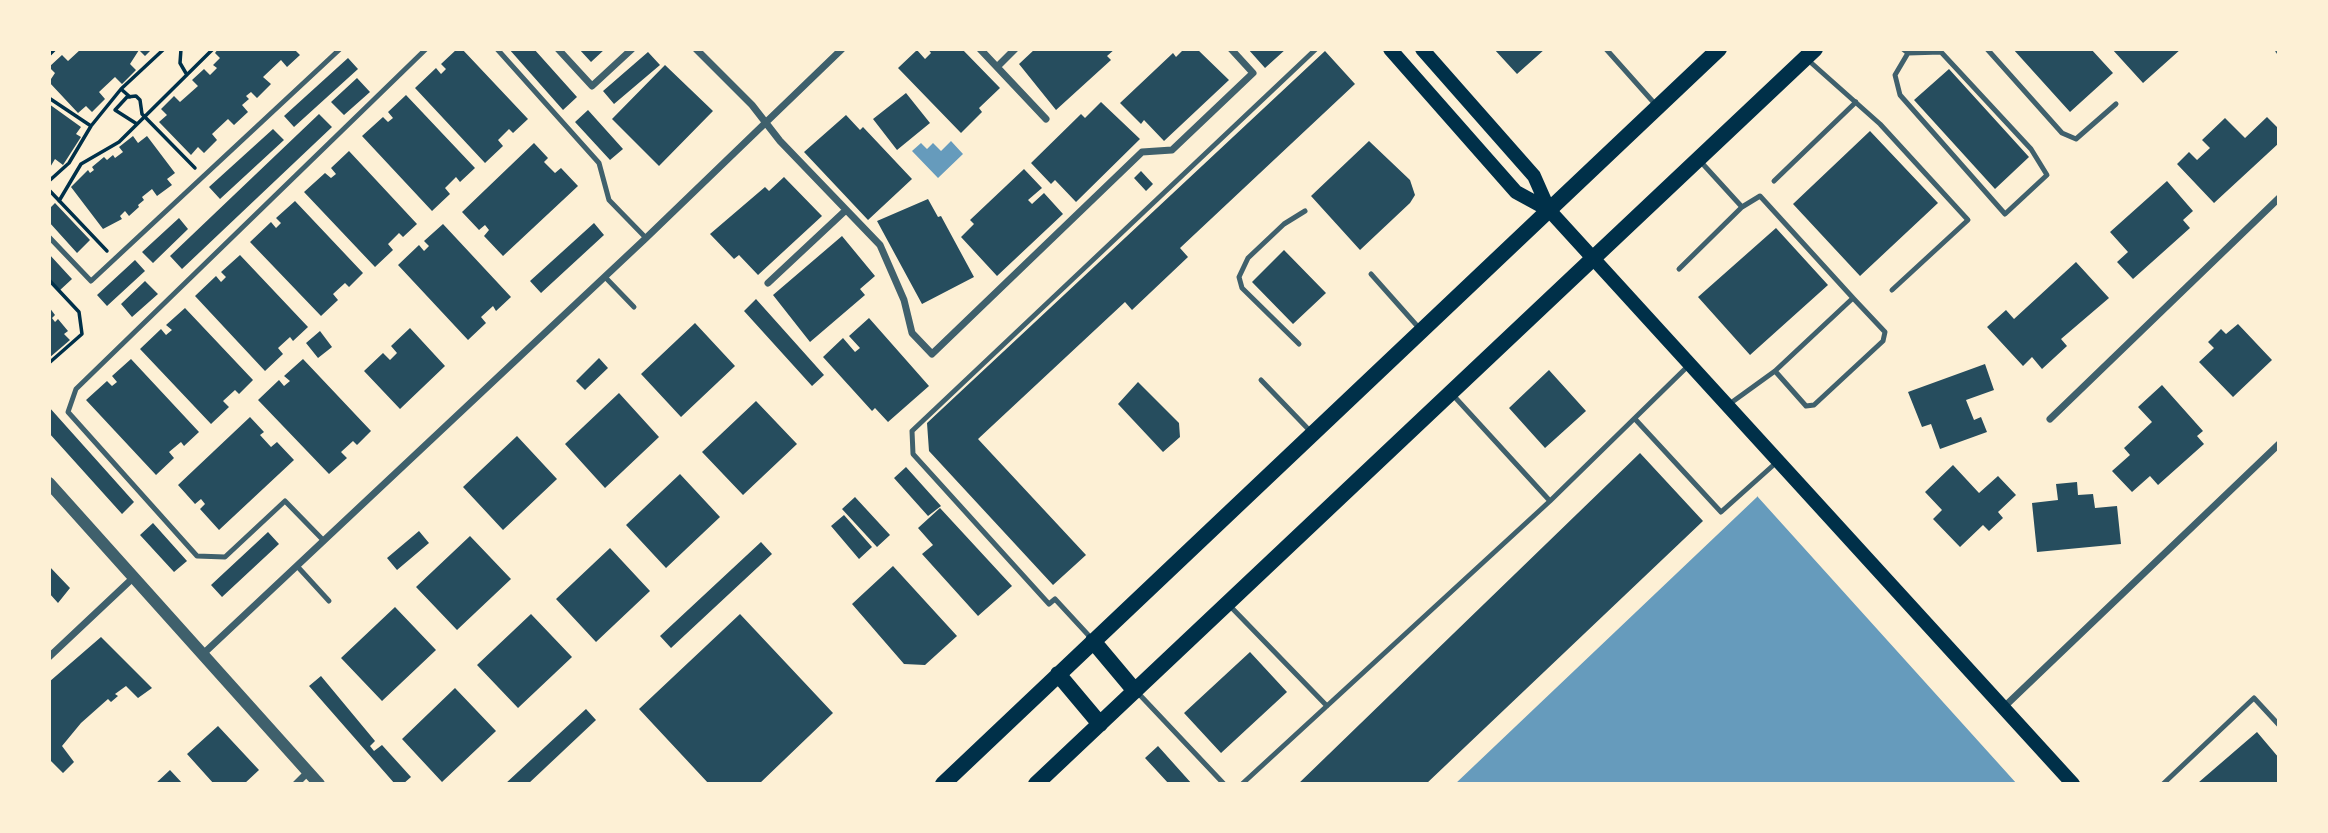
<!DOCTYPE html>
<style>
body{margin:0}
#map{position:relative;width:2328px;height:833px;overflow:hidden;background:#fdf0d5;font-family:Roboto,sans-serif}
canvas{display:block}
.frame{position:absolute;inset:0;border:51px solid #fdf0d5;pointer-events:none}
</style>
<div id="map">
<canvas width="2328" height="833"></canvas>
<div class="frame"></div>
</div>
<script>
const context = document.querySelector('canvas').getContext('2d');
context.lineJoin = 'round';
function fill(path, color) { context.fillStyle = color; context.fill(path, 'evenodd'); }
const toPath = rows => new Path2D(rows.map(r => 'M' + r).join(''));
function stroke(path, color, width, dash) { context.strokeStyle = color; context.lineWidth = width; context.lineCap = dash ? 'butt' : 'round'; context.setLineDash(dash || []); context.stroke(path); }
const water = toPath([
 [951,141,963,154,938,178,912,151,921,143,927,149,933,143,941,151],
 [1757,496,2017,784,1455,784,1757,497]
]);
const building = toPath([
 [81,49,152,49,145,56,139,50,130,64,136,70,122,84,115,77,99,92,105,99,92,112,86,106,78,113,49,82,55,73,49,67,62,55,68,61],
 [218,49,294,49,300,55,287,67,281,60,263,77,271,84,257,98,251,92,246,96,249,99,242,105,248,112,234,125,228,119,212,134,217,140,204,153,198,147,191,155,159,122,167,115,161,109,174,96,180,102,198,86,192,80,204,69,210,75,217,68,213,65,220,58,215,53],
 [457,49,462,49,528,119,513,133,509,129,498,140,503,146,485,163,415,88,436,68,441,74,446,69,441,64],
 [509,49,534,49,577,97,563,110],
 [579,49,605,49,591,62],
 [928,49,962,49,1000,88,979,108,982,112,961,133,898,68,917,50,925,59,931,53],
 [1035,49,1115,49,1107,56,1111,60,1056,110,1019,64],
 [1184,49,1197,49,1229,80,1164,141,1144,120,1141,124,1120,103,1173,53,1176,57],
 [1248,49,1286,49,1265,68],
 [1494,49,1545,49,1517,74],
 [2013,49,2091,49,2113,73,2070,112],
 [2112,49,2181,49,2143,83],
 [1325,51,1355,84,1180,248,1188,257,1132,310,1125,302,978,439,1086,555,1053,585,929,451,927,423],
 [648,52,660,65,614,104,603,91],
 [348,58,358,69,294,127,284,116],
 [665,65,713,111,659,166,612,119],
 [1949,69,2029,157,1995,189,1914,100],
 [357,78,370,92,344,115,331,102],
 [906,93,930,123,897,150,873,119],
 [406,95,475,168,460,182,456,177,445,188,450,194,432,211,362,136,383,117,388,122,393,118,388,112],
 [1101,102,1140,139,1076,202,1055,180,1051,184,1031,163,1081,114,1085,118],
 [49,104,81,127,76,134,81,137,63,165,55,159,49,169],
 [588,110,623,149,610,160,575,122],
 [319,114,332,127,182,269,170,256],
 [846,115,860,130,863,127,912,179,868,220,804,152],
 [2267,117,2279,129,2279,143,2214,203,2177,164,2189,152,2197,160,2210,148,2202,140,2225,118,2245,138],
 [273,129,284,140,220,199,209,187],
 [1870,131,1938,203,1860,276,1793,204],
 [133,136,138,143,147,136,175,173,167,179,172,185,157,196,152,189,142,197,144,200,138,205,139,207,129,216,125,211,120,216,122,219,103,229,71,187,88,170,90,173,94,170,92,167,104,157,107,160,113,155,115,158,123,152,119,147],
 [1369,141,1410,180,1415,195,1410,203,1360,250,1311,196],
 [534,143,548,158,544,162,555,173,561,168,578,186,503,256,484,236,489,230,485,225,479,230,462,212],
 [349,151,417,224,403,237,399,233,388,244,393,250,375,267,304,192,325,173,331,178,336,174,331,168],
 [1024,169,1042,188,1028,200,1032,204,1044,193,1063,214,997,276,961,237,974,224,970,220],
 [1141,171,1153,184,1146,191,1134,178],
 [784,177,822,216,758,275,739,255,734,259,710,234,765,187,769,191],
 [2167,181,2193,211,2183,220,2190,228,2133,279,2117,262,2128,252,2110,232],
 [928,199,938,217,941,216,974,277,922,304,877,221],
 [295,201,363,273,349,287,345,283,333,294,338,300,321,316,250,242,271,222,276,228,281,223,276,218],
 [55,203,90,240,77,253,49,222,49,209],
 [179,218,188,229,153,263,142,252],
 [594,223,604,235,541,293,530,281],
 [443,224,511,297,496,311,493,306,481,317,486,323,468,340,398,265,419,245,424,251,429,246,424,241],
 [1776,228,1828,285,1750,355,1698,297],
 [842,236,875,276,860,289,865,295,810,342,773,295],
 [1284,250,1326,293,1293,324,1252,282],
 [49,254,72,279,59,291,49,280],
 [240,255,308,327,293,341,290,337,278,348,283,354,265,371,195,296,216,276,221,282,226,277,221,272],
 [135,260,145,271,107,306,97,295],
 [2076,262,2109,298,2061,339,2067,346,2042,369,2032,357,2023,366,1987,327,2006,310,2014,319],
 [145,281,158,294,132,317,121,304],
 [756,299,824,375,812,386,744,311],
 [49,307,55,315,52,318,55,322,58,319,68,331,64,334,70,340,49,358],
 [185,308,253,380,239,394,235,390,223,401,229,407,211,424,140,349,161,329,166,335,172,330,166,325],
 [869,318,929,386,888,422,875,408,872,411,823,357,843,338,855,352,860,348,849,336],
 [695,323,735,366,681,417,641,374],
 [2238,324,2272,360,2233,397,2199,362,2214,348,2208,342,2221,329,2226,334],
 [410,328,445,366,400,409,364,371,383,353,390,360,397,353,391,346],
 [320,331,332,347,318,358,306,343],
 [599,358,608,368,585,390,576,381],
 [131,359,199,432,184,446,181,442,169,452,174,458,156,475,86,400,107,381,112,386,117,382,112,376],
 [303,359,371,431,357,445,353,441,341,452,347,458,329,474,258,400,279,380,284,386,290,381,284,376],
 [1985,364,1994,390,1966,400,1974,420,1981,417,1987,432,1940,449,1931,424,1922,427,1908,392],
 [1549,370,1586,411,1545,448,1509,408],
 [1138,382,1179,423,1180,437,1163,452,1118,404],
 [2162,385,2203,431,2197,436,2204,444,2158,485,2150,476,2132,492,2112,471,2130,455,2124,448,2152,422,2138,407],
 [619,393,659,437,605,488,565,444],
 [756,401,797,444,743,495,702,452],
 [49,407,134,502,122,514,49,433],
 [250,417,264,432,260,435,271,447,277,442,294,460,219,530,200,509,205,504,201,499,195,504,178,485],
 [517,436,557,479,503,530,463,487],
 [1640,453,1703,521,1426,784,1298,784],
 [1953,465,1979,493,1998,476,2016,495,1998,512,2003,518,1989,531,1983,525,1960,547,1933,519,1942,510,1925,492],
 [906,467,941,506,928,516,894,478],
 [680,474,720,517,666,568,626,525],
 [2077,482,2078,495,2093,494,2095,508,2117,506,2121,544,2037,552,2032,503,2058,500,2056,484],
 [855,497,890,535,877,547,842,509],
 [940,508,1012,586,978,616,922,554,933,545,918,528],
 [844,515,872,547,859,559,831,526],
 [153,523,187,561,174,572,140,535],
 [419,531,429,543,397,570,387,558],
 [268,532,279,544,222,597,211,585],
 [470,536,511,579,457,630,416,587],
 [761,542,772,554,671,648,660,636],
 [610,548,650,591,596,642,556,599],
 [49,566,70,588,58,603,49,593],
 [893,566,957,636,925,665,904,664,852,604],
 [395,607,436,650,382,701,341,658],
 [531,614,572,657,518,708,477,665],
 [740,614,833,713,759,784,709,784,639,709],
 [101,637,152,688,138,698,126,686,115,694,118,696,111,702,108,699,81,723,62,746,74,762,63,773,49,759,49,682],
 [1250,652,1287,692,1221,753,1184,713],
 [321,676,375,741,370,746,374,751,382,745,411,777,403,784,395,784,309,686],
 [455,688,496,731,442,782,402,739],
 [586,709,596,720,528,784,505,784],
 [218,726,259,770,244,784,214,784,187,754],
 [2257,732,2279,758,2279,784,2201,784,2199,782],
 [1158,746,1192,784,1169,784,1145,758],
 [170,770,183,784,155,784]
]);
const path = toPath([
 [181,49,180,63,187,75],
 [49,55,55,49],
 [121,89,164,49],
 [49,98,91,126],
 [137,124,115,110,127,97,136,96,140,100,142,114,195,168],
 [49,181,69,163,91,126,121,89,130,97],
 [49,190,107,251],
 [59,201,81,164,119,142,213,49],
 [49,280,79,312,82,334,49,363]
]);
const service = toPath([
 [497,49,599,163,609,200,646,238],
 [1606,49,1655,104],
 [1903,49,1908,53,1941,52,2031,149,2047,175,2005,214,1900,95,1895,75,1908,53],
 [1987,49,2062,133,2076,139,2116,104],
 [1808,60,1880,124,1968,220,1892,290],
 [1701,162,1742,207,1760,196,1853,298],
 [1774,181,1856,102],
 [49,237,91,281,340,49],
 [1679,269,1742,207],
 [1371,274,1419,328],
 [605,277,634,307],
 [1299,344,1242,288,1239,277,1248,258,1284,224,1305,211],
 [1261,380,1312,433],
 [1728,405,1775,371,1853,298,1885,332,1883,341,1814,405,1806,406,1775,371],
 [1635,419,1721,512,1778,461],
 [1550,501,1688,366],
 [324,541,285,501,225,557,197,556,68,412,76,389,426,49],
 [297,566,329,601],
 [1230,606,1327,706],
 [1091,638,1055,599,1049,604,913,454,912,431,1316,49],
 [1138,693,1224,784],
 [1242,784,1550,501,1452,394],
 [2163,784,2254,698,2279,725]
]);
const minor = toPath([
 [558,49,592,86,632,49],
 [696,49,752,105,780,141,880,245,904,300,912,333,932,354,1142,152,1172,150,1253,73,1231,49],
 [980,49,1046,119],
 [2278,49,2279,51],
 [997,67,1015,49],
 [768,283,846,210],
 [2050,419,2279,198],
 [203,654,646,238,842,49],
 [49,657,134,577],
 [2004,707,2279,444],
 [296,784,308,772]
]);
const tertiary = toPath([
 [49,483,319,784]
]);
const secondary = toPath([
 [1390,49,1516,192,1549,210,2073,784],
 [1422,49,1534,176,1549,210]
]);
const primary = toPath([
 [1093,641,1135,691],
 [1058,674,1100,724],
 [943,784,1719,49],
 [1036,784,1815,49]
]);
fill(water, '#669bbc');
fill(building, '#264d5e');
stroke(path, '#003049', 3.5);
stroke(service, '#3f606c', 5);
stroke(minor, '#3f606c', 7);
stroke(tertiary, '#3f606c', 12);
stroke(secondary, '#003049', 14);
stroke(primary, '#003049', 16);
</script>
